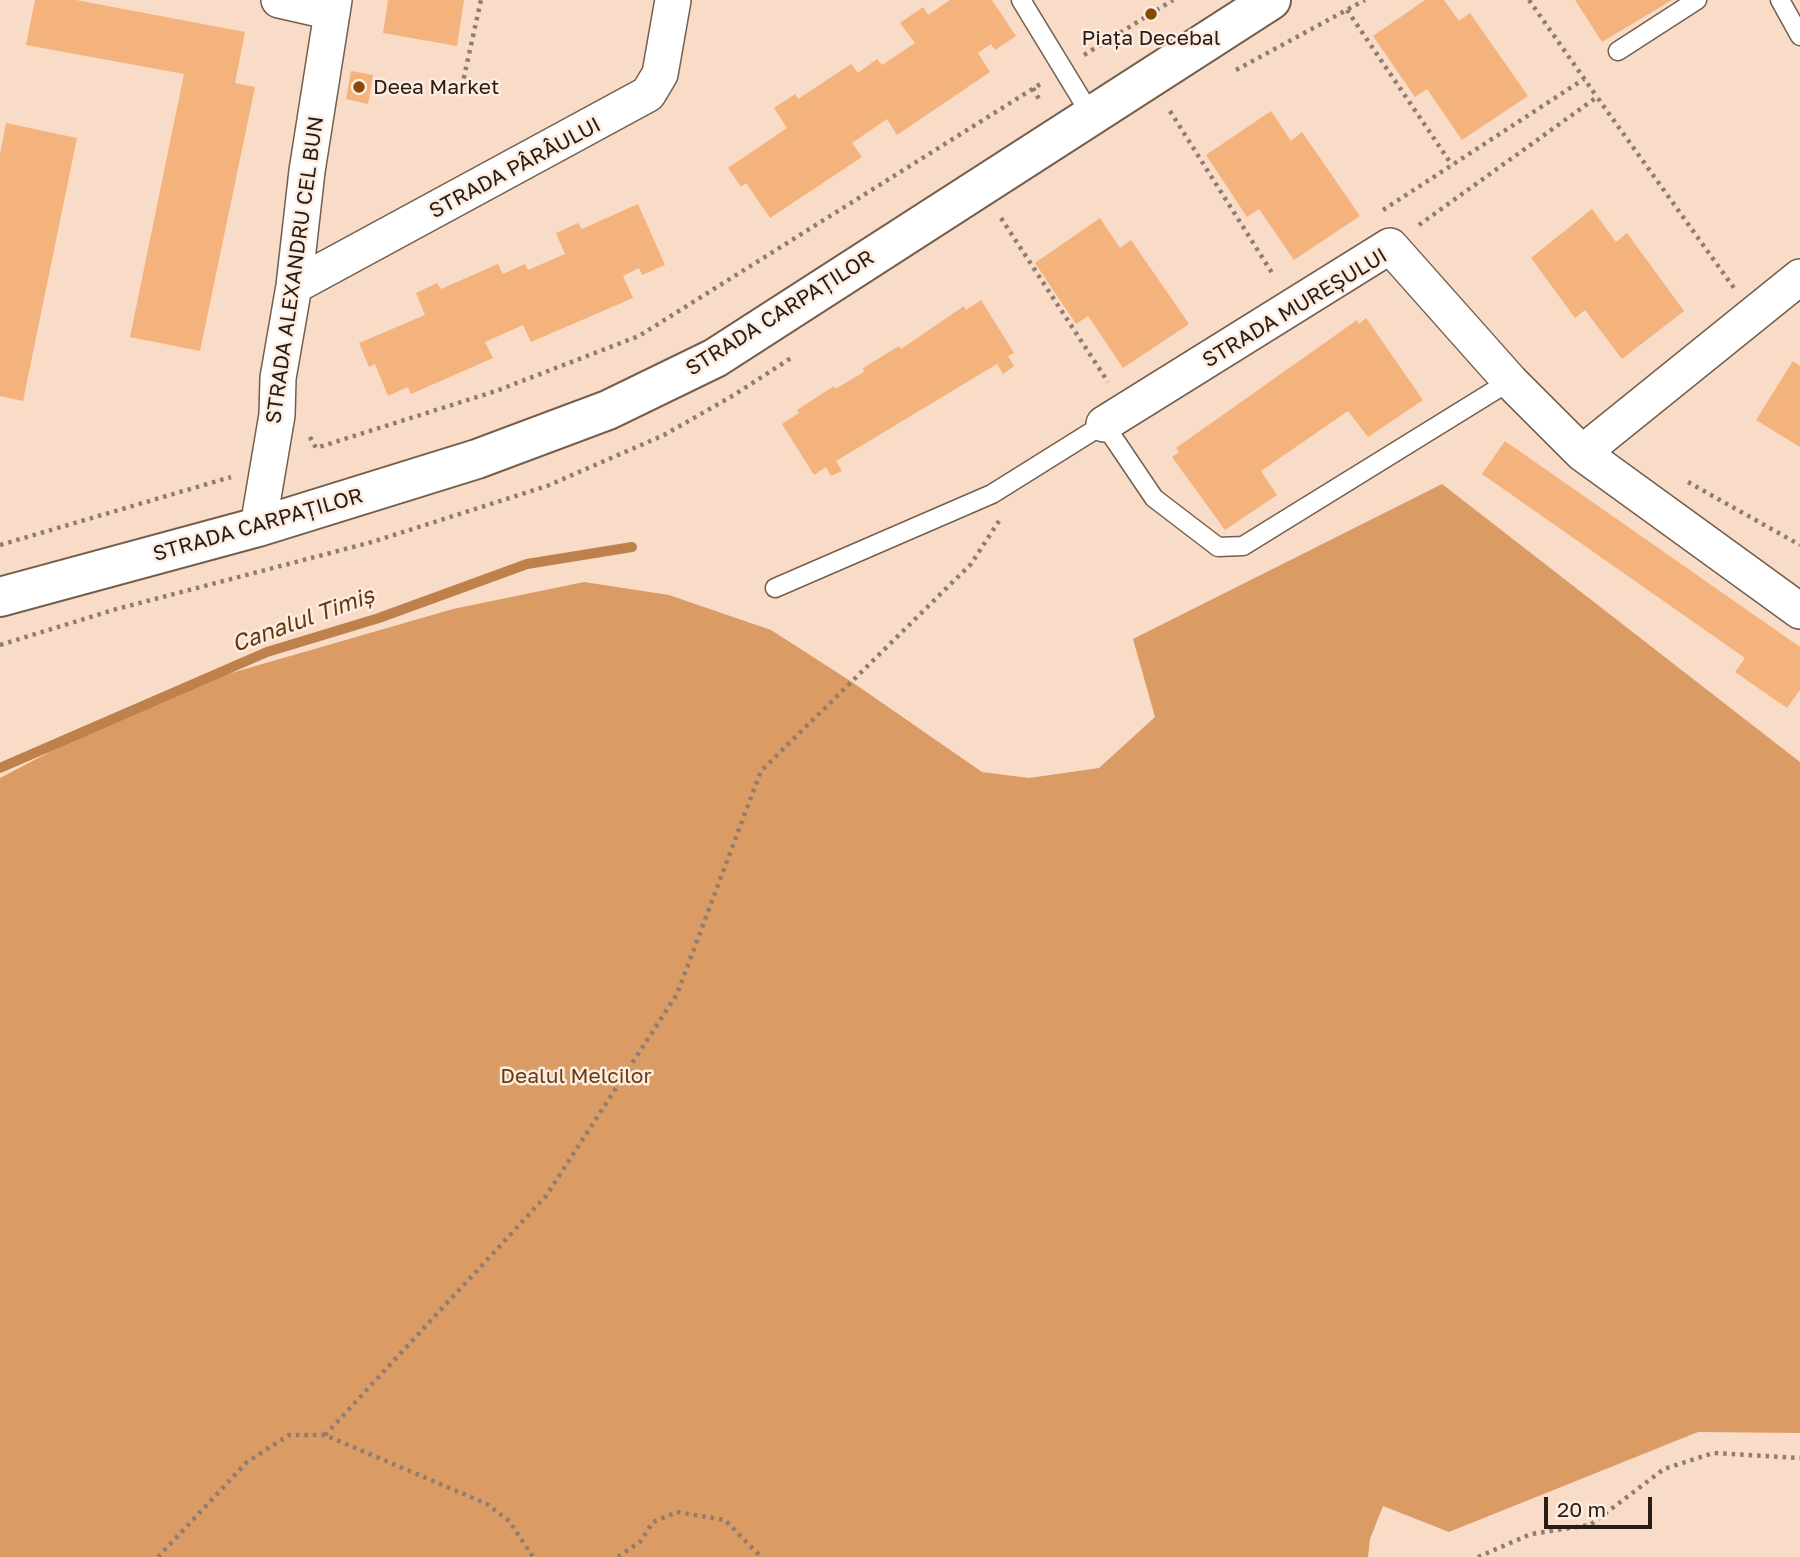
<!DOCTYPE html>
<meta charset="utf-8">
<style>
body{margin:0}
#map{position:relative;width:1800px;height:1557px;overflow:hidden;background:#f8dcc7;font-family:"Golos Text",sans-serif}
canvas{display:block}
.scale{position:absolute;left:1544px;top:1497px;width:108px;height:32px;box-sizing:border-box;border:4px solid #271d15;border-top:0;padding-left:9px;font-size:21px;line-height:24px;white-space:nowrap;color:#271d15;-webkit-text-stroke:5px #fdecdf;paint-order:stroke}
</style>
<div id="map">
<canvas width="1800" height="1557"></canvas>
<div class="scale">20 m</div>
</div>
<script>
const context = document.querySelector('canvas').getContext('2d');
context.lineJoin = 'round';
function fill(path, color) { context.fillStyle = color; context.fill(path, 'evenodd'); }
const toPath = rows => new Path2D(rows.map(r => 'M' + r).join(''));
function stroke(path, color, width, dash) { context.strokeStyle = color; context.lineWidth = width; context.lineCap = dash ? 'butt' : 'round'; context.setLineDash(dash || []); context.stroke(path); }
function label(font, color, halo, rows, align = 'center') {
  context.font = font + ' "Golos Text",sans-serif'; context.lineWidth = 5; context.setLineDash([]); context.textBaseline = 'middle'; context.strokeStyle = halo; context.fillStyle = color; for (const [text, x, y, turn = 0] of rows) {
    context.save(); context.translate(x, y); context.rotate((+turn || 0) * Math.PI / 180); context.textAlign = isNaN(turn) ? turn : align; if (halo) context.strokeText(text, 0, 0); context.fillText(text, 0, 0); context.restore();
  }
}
const forest = toPath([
 [1442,484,1800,762,1800,1433,1698,1432,1449,1532,1383,1506,1370,1539,1368,1557,0,1557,0,778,162,693,453,609,584,582,669,595,771,630,852,682,982,772,1029,778,1099,768,1155,717,1133,639]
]);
const stream = toPath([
 [0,768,267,652,379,618,527,564,632,547]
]);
const building = toPath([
 [35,0,76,0,245,32,235,83,255,87,200,351,130,337,184,74,26,45],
 [388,0,464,0,457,46,383,33],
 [950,0,992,0,1016,36,995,50,991,44,978,53,990,72,897,135,887,119,852,143,862,157,770,218,746,183,741,187,728,168,787,128,774,108,795,94,798,99,851,64,858,73,877,59,882,65,915,43,900,23,923,7,928,15],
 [1425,0,1444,0,1459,21,1470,13,1528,96,1462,140,1427,89,1415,97,1373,36],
 [1575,0,1672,0,1602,42],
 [351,71,373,75,368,104,346,99],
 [1271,111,1291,141,1302,132,1360,216,1294,260,1259,209,1247,217,1206,155],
 [6,123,77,138,23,401,0,396,0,154],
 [638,204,665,265,642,275,639,268,623,276,633,298,531,342,523,325,485,342,493,358,411,394,408,387,388,396,375,364,369,367,359,343,425,315,416,293,437,283,441,289,498,264,503,274,525,264,528,270,565,254,556,233,578,223,582,229],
 [1592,209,1616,242,1627,233,1684,311,1622,359,1585,310,1575,318,1531,258],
 [1100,218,1120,248,1131,240,1189,324,1123,368,1088,316,1076,324,1035,263],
 [981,300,1014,353,1008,356,1014,366,1003,374,997,364,836,461,842,471,831,476,826,467,814,475,782,424,799,413,797,410,834,386,835,389,864,372,863,368,899,346,901,349,964,306,966,310],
 [1366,318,1423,400,1368,437,1348,411,1261,471,1277,495,1225,530,1172,457,1179,452,1176,448,1357,320,1359,324],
 [1793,361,1800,366,1800,447,1756,420],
 [1505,441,1800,647,1800,690,1787,708,1735,672,1745,658,1482,474]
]);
const path = toPath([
 [1529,0,1597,97],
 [1347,10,1452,165],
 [1084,55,1173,0],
 [1236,70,1365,0],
 [1033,88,1041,103],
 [460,95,481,0],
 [1170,111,1274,276],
 [1383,210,1584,79],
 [1001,218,1108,382],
 [1419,225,1597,97,1734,288],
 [310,437,316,448,496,391,639,336,1042,83],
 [1688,482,1800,545],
 [0,545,231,477],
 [0,645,113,610,372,542,547,486,664,435,734,395,791,358],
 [325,1435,546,1196,677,994,761,771,971,564,999,521],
 [158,1557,247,1462,289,1435,325,1435,487,1504,509,1521,533,1557],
 [618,1557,640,1542,653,1522,677,1512,725,1520,761,1557],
 [1478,1557,1531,1534,1590,1525,1664,1469,1713,1453,1800,1458]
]);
const service = toPath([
 [1021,0,1091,115],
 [1780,0,1800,36],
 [1618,51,1697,0],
 [775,588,992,494,1104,424,1154,498,1218,547,1243,546,1510,381]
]);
const minor = toPath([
 [279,0,332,12],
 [294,286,648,94,660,74,673,0],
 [1104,424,1390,246,1510,381,1582,453,1800,611],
 [1582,453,1800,277],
 [258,527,277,415,278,378,294,286,307,171,334,0]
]);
const secondary = toPath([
 [0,597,258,527,477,459,608,410,715,358,1271,0]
]);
const markers = [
 [1151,14,7,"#864a05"],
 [359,87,7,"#864a05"]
];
const poiNames = [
 ["Piața Decebal",1151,38],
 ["Deea Market",373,87,"left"]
];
const streetNames = [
 ["STRADA PÂRÂULUI",515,168,-28],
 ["STRADA ALEXANDRU CEL BUN",295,270,-82],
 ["STRADA MUREȘULUI",1295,308,-31],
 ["STRADA CARPAȚILOR",780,313,-32],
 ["STRADA CARPAȚILOR",258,525,-16]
];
const parkNames = [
 ["Dealul Melcilor",576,1076]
];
const waterNames = [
 ["Canalul Timiș",303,620,-20]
];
fill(forest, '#db9b65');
stroke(stream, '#bf814b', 10);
fill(building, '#f4b27c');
stroke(service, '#755e4b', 21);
stroke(minor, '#755e4b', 38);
stroke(secondary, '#755e4b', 42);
stroke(path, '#907d6f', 4.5, [3.5, 5]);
stroke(service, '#fff', 18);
stroke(minor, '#fff', 35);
stroke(secondary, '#fff', 38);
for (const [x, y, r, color] of markers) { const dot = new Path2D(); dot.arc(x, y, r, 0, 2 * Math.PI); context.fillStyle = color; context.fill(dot); stroke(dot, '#fdecdf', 2.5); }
label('21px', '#271d15', '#fdecdf', poiNames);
label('21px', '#271d15', '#fdecdf', streetNames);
label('21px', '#673c13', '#fdecdf', parkNames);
label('italic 23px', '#62380e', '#fdecdf', waterNames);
</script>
